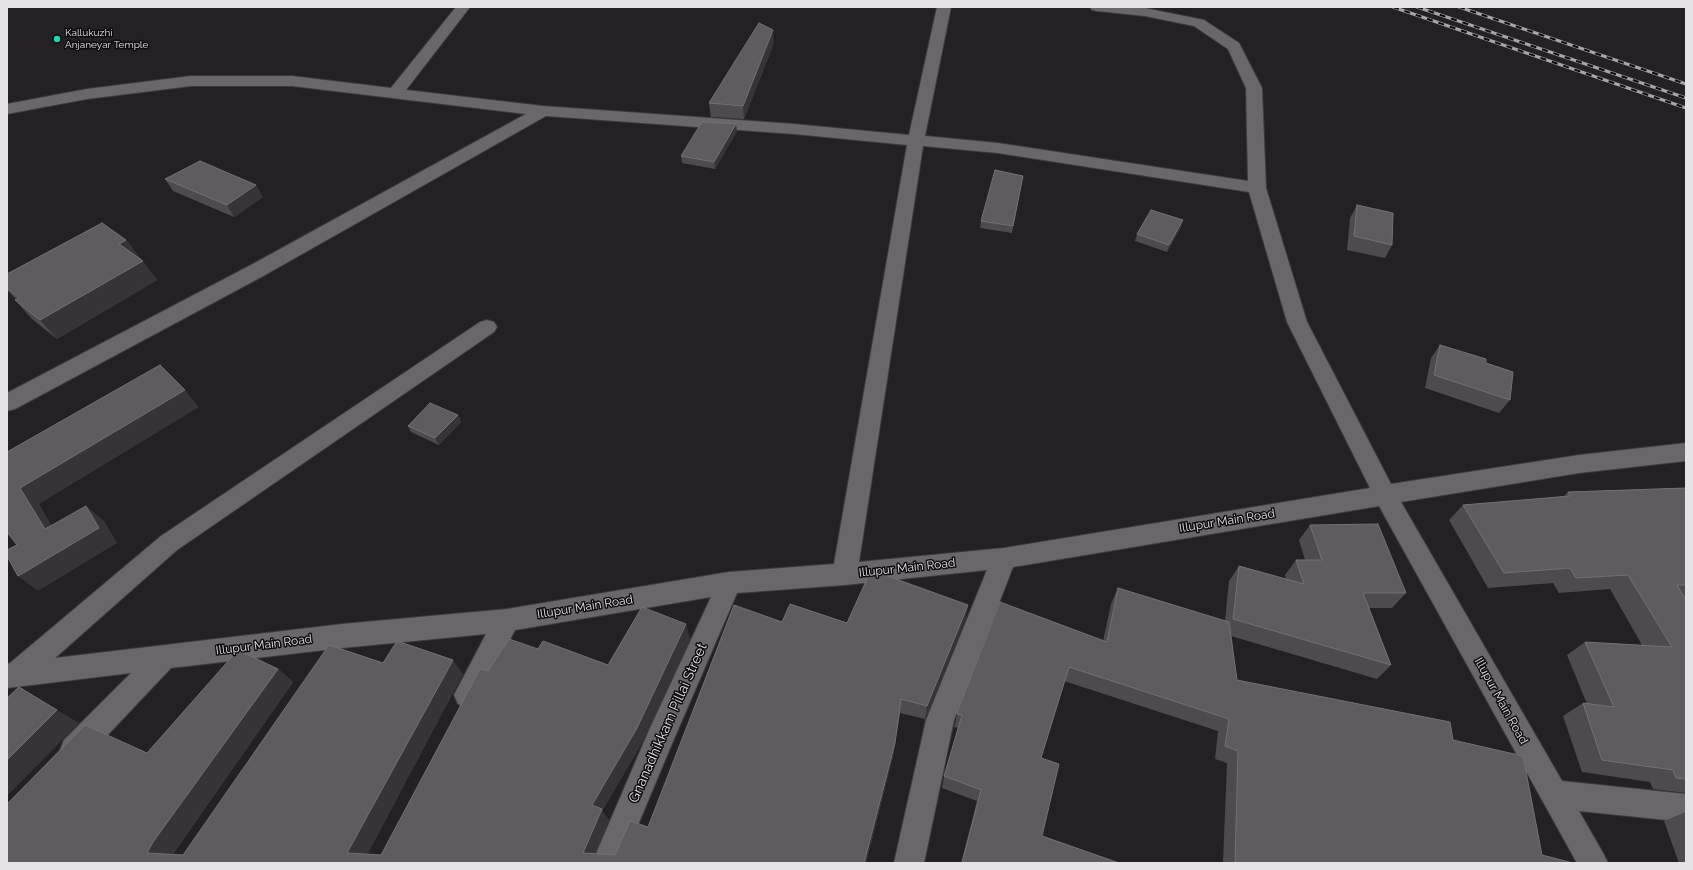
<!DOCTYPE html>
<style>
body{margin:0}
#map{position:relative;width:1693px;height:870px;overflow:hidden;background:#242125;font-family:Raleway,sans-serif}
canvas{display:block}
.frame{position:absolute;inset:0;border:8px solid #e6e3e6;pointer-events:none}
</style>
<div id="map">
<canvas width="1693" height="870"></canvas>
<div class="frame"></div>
</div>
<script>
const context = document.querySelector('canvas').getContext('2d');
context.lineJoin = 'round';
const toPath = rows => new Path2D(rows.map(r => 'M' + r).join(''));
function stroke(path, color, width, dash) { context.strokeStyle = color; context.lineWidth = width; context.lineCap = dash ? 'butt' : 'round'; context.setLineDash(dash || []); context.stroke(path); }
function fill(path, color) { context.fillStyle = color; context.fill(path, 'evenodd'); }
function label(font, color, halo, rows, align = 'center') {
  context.font = font + ' Raleway,sans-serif'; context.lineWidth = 3; context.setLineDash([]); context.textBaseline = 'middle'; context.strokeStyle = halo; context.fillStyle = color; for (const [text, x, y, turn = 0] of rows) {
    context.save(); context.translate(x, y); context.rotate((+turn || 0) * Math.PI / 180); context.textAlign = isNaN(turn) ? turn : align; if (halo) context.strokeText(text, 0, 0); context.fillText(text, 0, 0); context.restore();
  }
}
const street = toPath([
 [456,7,470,7,406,90,543,106,794,124,909,135,937,7,951,7,925,136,998,143,1248,181,1246,88,1228,49,1194,26,1145,16,1097,11,1092,10,1090,7,1145,8,1199,19,1204,20,1239,43,1262,88,1266,188,1307,322,1391,484,1579,455,1686,443,1686,461,1579,473,1401,502,1562,781,1686,794,1686,822,1579,811,1603,853,1608,863,1577,863,1379,506,1013,567,954,720,924,863,894,863,926,720,987,570,845,585,737,593,671,746,622,863,592,863,650,728,711,597,515,630,476,704,467,708,458,704,454,695,486,634,342,648,171,668,84,760,74,764,64,760,60,750,64,740,131,673,7,688,7,664,10,663,161,536,480,322,487,320,494,322,497,327,494,332,177,550,55,658,342,624,507,609,729,572,834,564,907,145,794,134,546,116,265,275,15,409,7,411,7,393,251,265,526,114,292,86,191,86,87,99,7,114,7,104,87,89,191,76,292,76,391,88,456,7],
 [923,146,998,153,1249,192,1287,322,1370,488,1004,548,859,562,923,146]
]);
const rail = toPath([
 [1393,7,1686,108],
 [1417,7,1686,98],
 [1459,7,1686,84]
]);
const wall = toPath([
 [774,43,744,119,711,117,709,103],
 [737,131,715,169,682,163,681,156],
 [1023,176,1012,233,980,228,981,221],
 [165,179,263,197,234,217,173,191],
 [1357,205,1392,245,1385,258,1347,250,1350,218],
 [1181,227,1167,252,1135,241,1137,234],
 [126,240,157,280,57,339,32,319,15,300,16,299,7,290,7,274],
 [1440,345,1486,363,1510,400,1499,413,1425,388,1431,358],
 [458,415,461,422,439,445,411,432,408,426],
 [1686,488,1686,598,1685,598,1686,600,1686,793,1653,789,1650,782,1582,772,1563,716,1583,703,1587,704,1567,655,1585,642,1642,645,1610,589,1559,593,1553,583,1488,588,1449,520,1463,505,1563,497,1568,492],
 [1310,525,1406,593,1392,608,1369,608,1391,665,1377,679,1231,636,1237,680,1453,740,1542,855,1573,863,1223,863,1227,763,1215,759,1218,731,1064,681,1041,758,1042,836,1119,863,961,863,977,801,942,788,944,776,959,728,954,727,959,707,1103,641,1111,604,1118,588,1225,621,1229,581,1239,566,1286,579,1285,575,1296,560,1305,560,1299,540],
 [968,605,965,620,925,719,900,713,893,756,866,863,7,863,147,753,278,669,293,682,173,854,183,855,383,663,463,674,367,854,381,855,488,671,538,649,608,665,690,639,643,741,602,811,609,820,595,854,615,855,648,827,782,622,847,623],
 [1686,812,1686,863,1679,863,1664,821]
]);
const shadedWall = toPath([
 [773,30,774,43,744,119,743,106],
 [736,124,737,131,715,169,714,162],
 [256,185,263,197,234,217,227,205],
 [1183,220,1181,227,1167,252,1169,245],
 [126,240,141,259,119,244],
 [143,261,157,280,57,339,40,320],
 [185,390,199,407,39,504,63,545,45,529,20,488],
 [458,415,461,422,439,445,435,438],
 [86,506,104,521,117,543,38,591,18,576],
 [968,605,965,620,925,719,927,706],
 [686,624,690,639,643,741,602,811,609,820,591,863,583,853,592,805],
 [453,660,463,674,363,863,347,853],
 [278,669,293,682,174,852,169,863,147,853,153,842],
 [901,699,893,756,866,863,864,863],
 [57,710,79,723,7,796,7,760]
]);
const building = toPath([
 [759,23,773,30,743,106,709,103,759,23],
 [702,122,736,124,714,162,681,156,702,122],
 [200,161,256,185,227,205,165,179,200,161],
 [995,170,1023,176,1013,226,981,221,995,170],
 [1357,205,1393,213,1392,245,1354,236,1357,205],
 [1151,210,1183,220,1169,245,1137,234,1151,210],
 [102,223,126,240,119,244,143,261,40,320,15,300,19,298,7,288,7,274,102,223],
 [1440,345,1486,359,1486,363,1513,372,1510,400,1434,375,1440,345],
 [160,365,185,390,20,488,45,529,86,506,99,528,18,576,7,556,7,550,17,545,7,532,7,452,160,365],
 [430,403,458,415,435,438,408,426,430,403],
 [1686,488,1686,585,1677,585,1686,600,1686,779,1676,778,1673,770,1602,760,1583,703,1614,707,1585,642,1672,647,1628,575,1576,578,1570,568,1504,573,1463,505,1570,496,1568,492,1686,488],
 [1378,524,1406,593,1363,593,1391,665,1233,619,1239,566,1304,584,1296,560,1322,560,1310,525,1378,524],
 [871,570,968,605,927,706,901,699,895,743,864,863,7,863,7,804,85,725,147,753,238,650,278,669,153,842,147,853,183,855,329,645,383,663,397,641,453,660,347,853,381,855,480,669,488,671,509,639,538,649,543,641,608,665,642,607,686,624,637,728,592,805,602,809,583,853,615,855,630,821,648,827,734,605,782,622,790,604,847,623,871,570],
 [1118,588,1229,622,1237,680,1450,722,1453,740,1523,756,1542,855,1573,863,1235,863,1238,751,1225,746,1229,719,1069,667,1041,758,1059,764,1042,836,1119,863,962,863,981,790,944,776,962,715,957,714,959,707,1000,602,1107,642,1118,588],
 [19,687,57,710,7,760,7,698,19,687]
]);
const markers = [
 [57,39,4,"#27d5ad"]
];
const farPoinames = [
 ["Kallukuzhi",65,33],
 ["Anjaneyar Temple",65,45]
];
const streetNames = [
 ["Illupur Main Road",1227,521,-9],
 ["Illupur Main Road",907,568,-6],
 ["Illupur Main Road",585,607,-9],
 ["Illupur Main Road",264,645,-7],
 ["Illupur Main Road",1501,701,61]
];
const nearStreetnames = [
 ["Gnanadhikkam Pillai Street",668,723,-66]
];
stroke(street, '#3d3b3e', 2);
fill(street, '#6a666a');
stroke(rail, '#a8a5a8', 3);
stroke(rail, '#0d0b0d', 2, [6]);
fill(wall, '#4e4b4f');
fill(shadedWall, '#373438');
fill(building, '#5f5c60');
stroke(building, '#747175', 1);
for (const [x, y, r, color] of markers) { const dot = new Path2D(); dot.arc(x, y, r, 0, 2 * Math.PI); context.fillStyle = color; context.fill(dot); stroke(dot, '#0d0b0d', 1.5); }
label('10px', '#e6e3e6', '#0d0b0d', farPoinames, 'left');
label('12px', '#e6e3e6', '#0d0b0d', streetNames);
label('14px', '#e6e3e6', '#0d0b0d', nearStreetnames);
</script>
